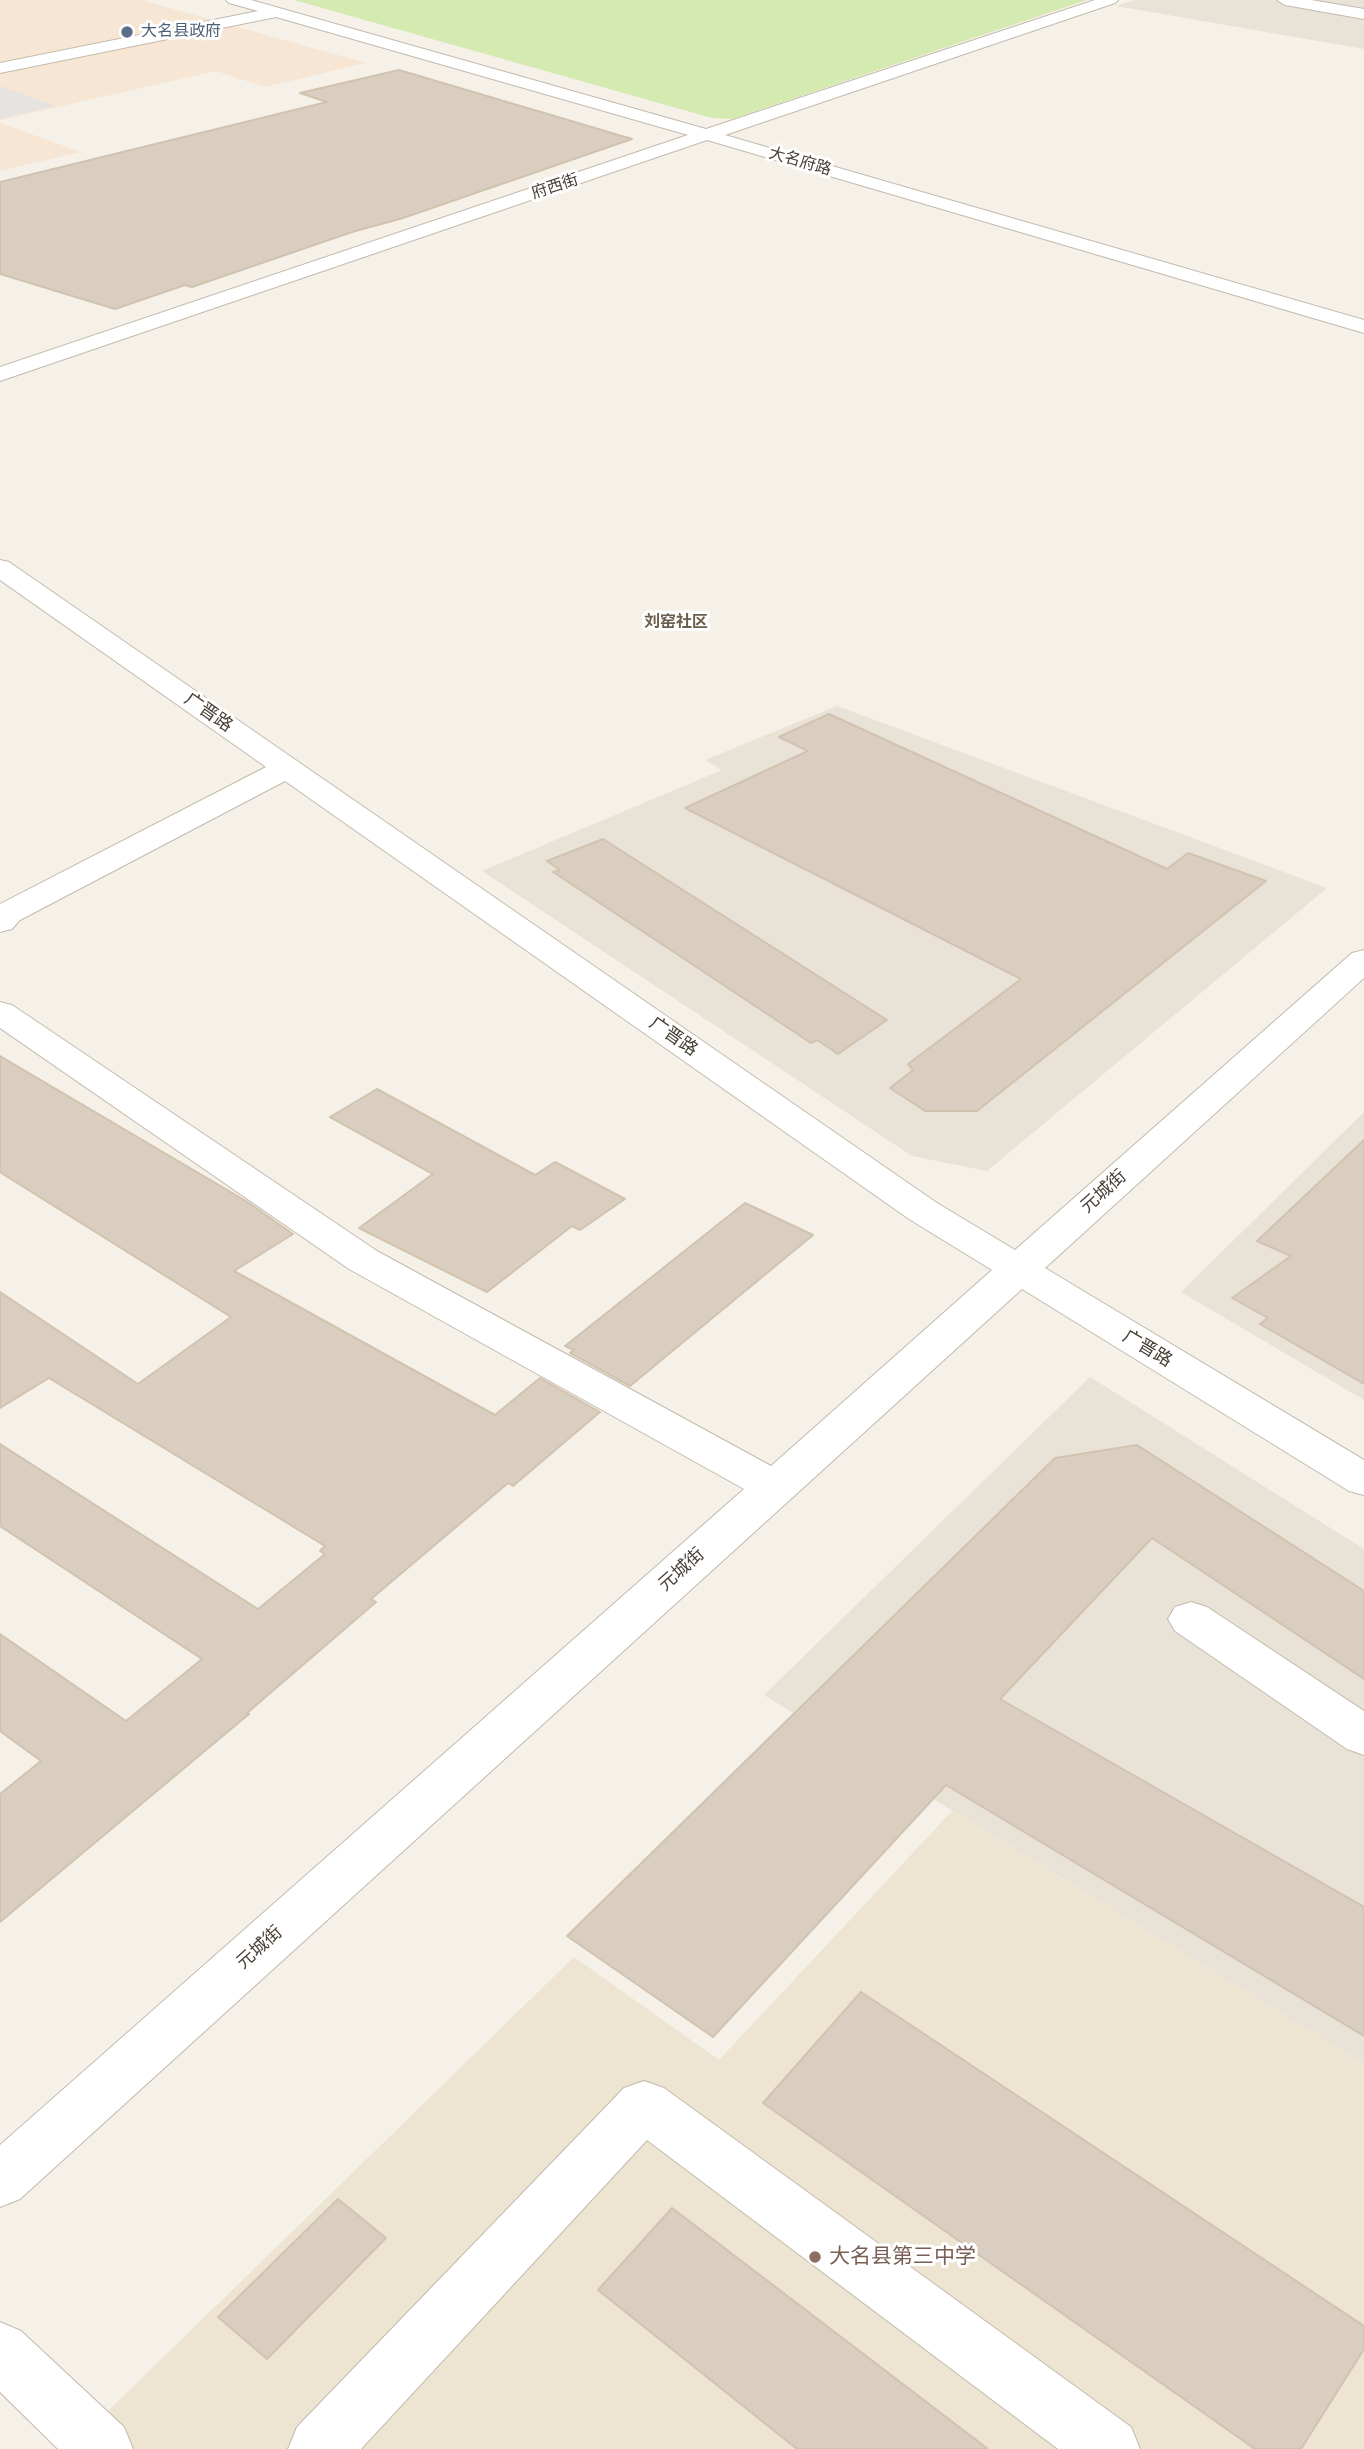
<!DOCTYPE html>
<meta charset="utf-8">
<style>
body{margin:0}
canvas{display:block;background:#f5f0e8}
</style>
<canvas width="1364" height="2449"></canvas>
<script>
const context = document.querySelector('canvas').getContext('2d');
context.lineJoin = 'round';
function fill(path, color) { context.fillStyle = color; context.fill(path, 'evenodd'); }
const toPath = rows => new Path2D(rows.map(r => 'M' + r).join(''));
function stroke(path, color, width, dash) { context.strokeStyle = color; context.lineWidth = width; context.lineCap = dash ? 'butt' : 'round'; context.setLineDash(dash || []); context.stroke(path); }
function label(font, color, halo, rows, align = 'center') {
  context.font = font + ' "DM Sans","Noto Sans SC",sans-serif'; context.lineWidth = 6; context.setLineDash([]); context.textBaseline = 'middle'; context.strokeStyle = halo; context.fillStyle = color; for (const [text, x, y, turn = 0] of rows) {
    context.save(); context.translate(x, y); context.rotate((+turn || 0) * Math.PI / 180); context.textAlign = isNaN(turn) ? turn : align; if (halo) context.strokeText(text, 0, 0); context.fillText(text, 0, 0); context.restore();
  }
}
const residential = toPath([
 [1135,0,1364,0,1364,49,1116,6],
 [837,706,1327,888,987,1171,912,1156,482,871,722,770,705,760],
 [1364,1112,1364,1400,1181,1292],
 [1090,1377,1364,1549,1364,2064,764,1695]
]);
const commercial = toPath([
 [0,0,141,0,366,63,265,87,216,71,0,120],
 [0,123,81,152,0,171]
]);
const education = toPath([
 [952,1811,1364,2064,1364,2449,69,2449,574,1957,719,2060]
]);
const green = toPath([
 [294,0,1087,0,732,119,712,118]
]);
const parking = toPath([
 [0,86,56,106,0,119]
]);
const building = toPath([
 [399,70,632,139,403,218,352,232,192,287,185,285,115,309,0,274,0,182,327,102,300,93,399,70],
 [829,714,1167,869,1188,853,1266,881,977,1111,925,1111,890,1088,913,1070,908,1064,1021,979,685,808,808,751,779,737,829,714],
 [603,839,887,1020,838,1054,817,1040,811,1043,553,872,560,870,547,861,603,839],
 [0,1056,246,1201,293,1234,234,1271,495,1415,540,1378,600,1412,513,1486,508,1483,371,1599,376,1602,247,1713,249,1714,0,1922,0,1794,41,1761,0,1731,0,1634,126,1721,202,1659,0,1526,0,1444,258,1609,325,1554,320,1551,325,1546,49,1378,0,1408,0,1292,138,1384,231,1317,0,1172,0,1056],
 [377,1089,535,1175,555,1162,625,1199,580,1230,572,1226,487,1292,359,1228,433,1174,330,1117,377,1089],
 [1364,1140,1364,1384,1260,1324,1268,1318,1232,1298,1291,1256,1257,1241,1364,1140],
 [745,1203,813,1235,630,1386,570,1353,574,1350,565,1346,745,1203],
 [1137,1445,1364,1591,1364,1679,1152,1538,1000,1699,1364,1907,1364,2036,946,1785,713,2037,567,1936,1055,1458,1137,1445],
 [861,1992,1364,2326,1364,2349,1301,2449,1255,2449,763,2103,861,1992],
 [338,2199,386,2238,267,2359,218,2317,338,2199],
 [672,2208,988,2449,797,2449,598,2290,672,2208]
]);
const minor = toPath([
 [226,0,251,0,706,129,1095,0,1118,0,1115,3,725,135,1364,320,1364,333,707,140,0,381,0,367,688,135,276,17,0,73,0,63,258,11,229,3,226,0],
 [1277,0,1311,0,1364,9,1364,19,1285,5,1277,0],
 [0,560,9,562,937,1203,1015,1250,1352,953,1364,950,1364,978,1045,1268,1364,1460,1364,1495,1349,1491,1022,1289,20,2199,0,2207,0,2145,744,1489,349,1269,0,1028,0,1002,12,1005,377,1251,771,1466,992,1270,909,1219,285,781,20,920,12,929,0,932,0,904,266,767,0,580,0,560],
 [1191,1602,1207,1607,1364,1711,1364,1755,1347,1749,1175,1631,1168,1619,1175,1607,1191,1602],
 [644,2081,664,2088,1131,2427,1140,2449,1058,2449,647,2140,361,2449,288,2449,297,2427,624,2088,644,2081],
 [0,2322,21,2331,124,2427,133,2449,58,2449,0,2392,0,2322]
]);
const markers = [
 [127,32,7,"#5c6f8a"],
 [815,2257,7,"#8d6e63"]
];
const farServicenames = [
 ["大名县政府",141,32]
];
const farStreetnames = [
 ["大名府路",800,162,16],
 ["府西街",555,187,-18]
];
const farNeighbourhoodnames = [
 ["刘窑社区",676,623]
];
const streetNames = [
 ["广晋路",208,713,35],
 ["广晋路",673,1037,35],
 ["元城街",1104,1192,-42],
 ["广晋路",1147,1349,31],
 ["元城街",682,1570,-42],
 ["元城街",260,1948,-42]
];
const nearEducationnames = [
 ["大名县第三中学",829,2257]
];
fill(residential, '#e9e2d6');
fill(commercial, '#f7e6d3');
fill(education, '#eee4d2');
fill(green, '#d4eab0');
fill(parking, '#e6e3e0');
fill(building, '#dacec0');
stroke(building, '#d2c3b0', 2);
stroke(minor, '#c4baad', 2);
fill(minor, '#fff');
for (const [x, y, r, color] of markers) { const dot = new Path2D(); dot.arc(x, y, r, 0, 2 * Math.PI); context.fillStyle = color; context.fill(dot); stroke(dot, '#fff', 2.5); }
label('16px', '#4e5e75', '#fff', farServicenames, 'left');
label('16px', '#494036', '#fff', farStreetnames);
label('bold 16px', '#6c5e4d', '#fff', farNeighbourhoodnames);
label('18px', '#494036', '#fff', streetNames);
label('21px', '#785e54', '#fff', nearEducationnames, 'left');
</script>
